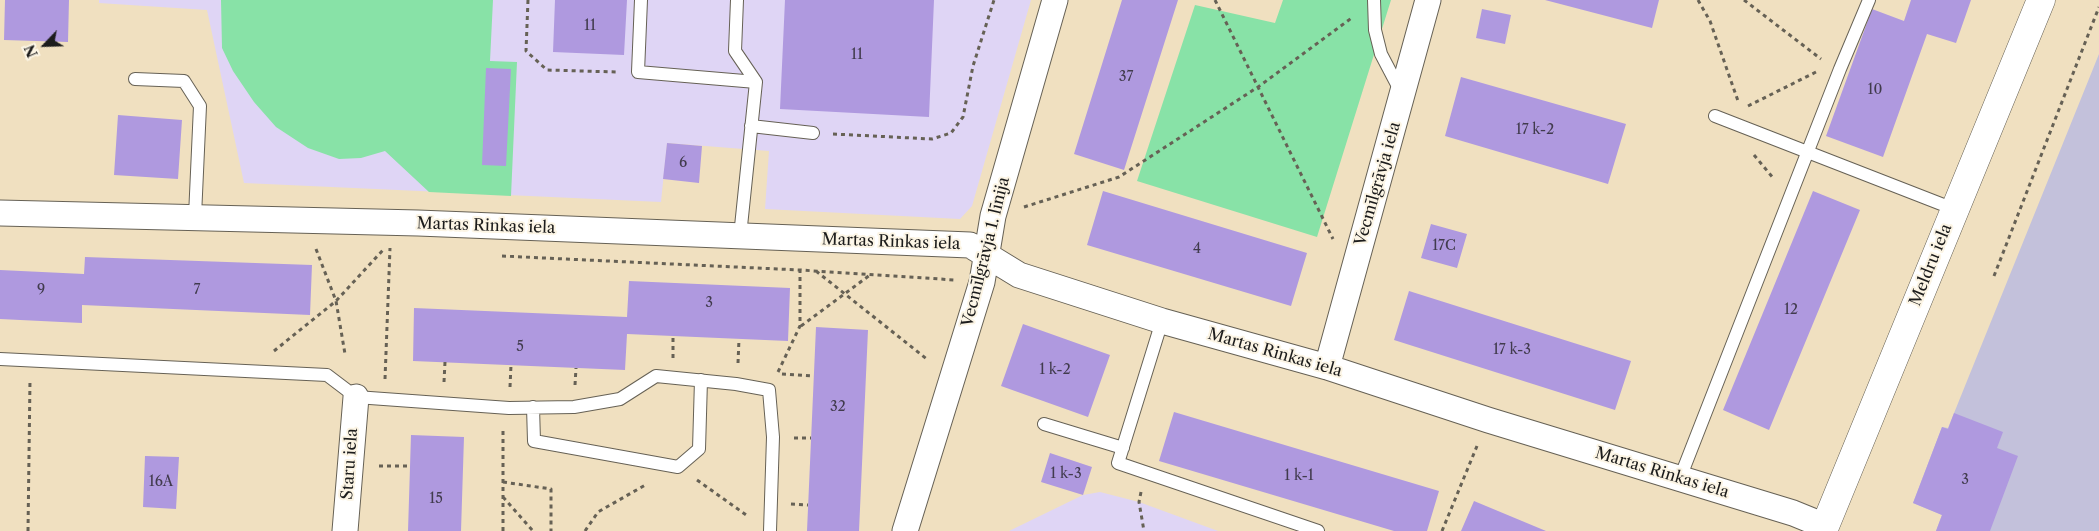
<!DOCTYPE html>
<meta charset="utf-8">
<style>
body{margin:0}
#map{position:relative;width:2099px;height:531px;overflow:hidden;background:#f0e0c0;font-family:"Libre Caslon Text",serif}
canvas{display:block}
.north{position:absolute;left:20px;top:20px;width:50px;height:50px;-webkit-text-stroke:4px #fcf5e5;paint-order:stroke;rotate:246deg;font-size:14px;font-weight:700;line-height:20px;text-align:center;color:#1c1c1c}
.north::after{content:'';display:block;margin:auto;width:18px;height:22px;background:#1c1c1c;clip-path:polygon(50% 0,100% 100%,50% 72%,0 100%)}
</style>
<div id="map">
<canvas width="2099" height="531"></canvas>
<div class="north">N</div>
</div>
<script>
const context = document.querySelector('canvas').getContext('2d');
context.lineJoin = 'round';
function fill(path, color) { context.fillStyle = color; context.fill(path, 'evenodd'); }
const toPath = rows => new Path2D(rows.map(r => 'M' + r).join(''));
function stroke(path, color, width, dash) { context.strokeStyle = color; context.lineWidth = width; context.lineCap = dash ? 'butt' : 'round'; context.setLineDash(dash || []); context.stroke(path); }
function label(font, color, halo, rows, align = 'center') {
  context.font = font + ' "Libre Caslon Text",serif'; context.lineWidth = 4; context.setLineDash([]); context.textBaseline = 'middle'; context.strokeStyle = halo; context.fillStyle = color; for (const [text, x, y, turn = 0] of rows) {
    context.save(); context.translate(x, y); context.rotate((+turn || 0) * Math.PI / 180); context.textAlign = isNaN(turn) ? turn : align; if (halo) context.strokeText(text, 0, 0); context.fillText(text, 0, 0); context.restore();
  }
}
const built = toPath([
 [99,0,1031,0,972,206,960,219,765,209,769,151,667,143,661,202,244,183,207,10,99,3],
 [1100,492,1139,502,1218,531,1009,531,1083,495]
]);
const industrial = toPath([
 [2099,54,2099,531,1936,531,1942,515,1913,503,1942,427,1948,428]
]);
const green = toPath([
 [221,0,493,0,490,61,517,62,511,196,429,192,385,151,361,158,339,159,308,148,276,127,254,102,233,71,222,48],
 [1283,0,1391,0,1317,237,1137,181,1195,5,1275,23]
]);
const building = toPath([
 [5,0,69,0,68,42,4,40],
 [555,0,627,0,624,55,553,52],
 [785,0,934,0,929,117,780,109],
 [1122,0,1178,0,1124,170,1074,154],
 [1545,0,1659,0,1652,28],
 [1911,0,1971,0,1956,43,1927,34,1883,157,1826,136,1872,9,1904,21],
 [1482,9,1511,15,1505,44,1476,38],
 [486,68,511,69,506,166,482,165],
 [1461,77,1626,124,1608,184,1445,136],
 [118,115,182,120,178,179,114,175],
 [667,143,702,146,699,183,663,179],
 [1103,191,1307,253,1291,306,1087,245],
 [1813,191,1860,210,1769,430,1723,410],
 [1431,224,1467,234,1457,268,1421,258],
 [85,257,312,265,310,315,82,305,82,323,0,319,0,270,84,274],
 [629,281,790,288,788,341,627,334,625,370,413,361,414,308,627,317],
 [1409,291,1631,361,1615,410,1394,340],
 [1023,324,1110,355,1088,417,1001,386],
 [816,327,868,330,859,531,807,531],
 [1174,412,1439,491,1427,531,1394,531,1159,461],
 [1954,413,2003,432,1997,448,2018,456,1990,531,1936,531,1942,515,1913,503,1942,427,1948,429],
 [411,435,464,437,461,531,408,531],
 [1050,453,1092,467,1083,495,1041,482],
 [145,456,179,457,176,509,143,507],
 [1474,501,1546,531,1461,531]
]);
const path = toPath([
 [528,0,526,51,547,70,617,72],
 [1215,0,1333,239],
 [1698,0,1710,21,1738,101],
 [1744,0,1821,59],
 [1748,106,1816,72],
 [833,134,932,139,951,133,963,117,973,66,994,0],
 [1754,155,1774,179],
 [1024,207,1119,177,1258,87,1353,17],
 [316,249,336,301,345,354],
 [502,256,800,270,955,280],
 [816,271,928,360],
 [1994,276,2099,7],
 [801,326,870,275],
 [274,351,336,301,383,250],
 [673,358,673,336],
 [738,363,739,339],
 [778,372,800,326,800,270],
 [782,374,813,376],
 [385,379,390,248],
 [444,382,445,362],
 [575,385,576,368],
 [510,387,511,365],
 [794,438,811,438],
 [379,466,410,466],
 [697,480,749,517],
 [503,482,551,489,551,531],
 [1141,492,1139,502,1144,531],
 [503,497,533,531],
 [791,504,808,505],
 [28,531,30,380],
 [503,531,503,428],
 [585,531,598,512,647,484],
 [1442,531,1477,446]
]);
const lane = toPath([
 [641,0,638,72,756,82],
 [737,0,735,51,756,82,740,236],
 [1374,0,1375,30,1381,54,1402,94],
 [135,79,184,81,200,106,195,216],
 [1715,116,1954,209],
 [751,126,813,133],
 [1162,321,1118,463,1318,531],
 [0,359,327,375,356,397,509,408,574,407,620,399,656,376,736,384,769,390,773,437,770,531],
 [533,407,534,441,678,467,699,449,701,380],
 [1044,424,1123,448],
 [1680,478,1840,69,1869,0]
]);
const street = toPath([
 [0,213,418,223,970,245,1019,275,1162,321,1327,367,1488,420,1793,513,1825,526],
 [1327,367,1428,0],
 [345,531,356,397],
 [905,531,982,282,993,216,1055,0]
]);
const secondary = toPath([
 [1823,531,2041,0]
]);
const numberNames = [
 ["11",590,26],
 ["11",857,55],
 ["37",1126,77],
 ["10",1875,90],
 ["17 k-2",1535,130],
 ["6",683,163],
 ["17C",1444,246],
 ["4",1197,249],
 ["9",41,290],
 ["7",197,290],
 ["3",709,303],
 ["12",1791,310],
 ["5",520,347],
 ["17 k-3",1512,350],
 ["1 k-2",1055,370],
 ["32",838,407],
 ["1 k-3",1066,474],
 ["1 k-1",1299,476],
 ["3",1965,480],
 ["16A",161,482],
 ["15",436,499]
];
const streetNames = [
 ["Vecmīlgrāvja iela",1378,184,-74],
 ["Martas Rinkas iela",486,226,2],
 ["Martas Rinkas iela",891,242,2],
 ["Vecmīlgrāvja 1. līnija",986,252,-76],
 ["Meldru iela",1931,265,-68],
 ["Martas Rinkas iela",1275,353,16],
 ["Staru iela",350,464,-86],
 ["Martas Rinkas iela",1662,473,17]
];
fill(built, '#dfd5f5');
fill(industrial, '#c3c1db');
fill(green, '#88e2a7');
fill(building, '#af99df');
stroke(lane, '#666155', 14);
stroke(street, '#666155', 27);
stroke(secondary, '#666155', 29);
stroke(path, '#666155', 3, [4, 4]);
stroke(lane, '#fff', 12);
stroke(street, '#fff', 25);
stroke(secondary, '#fff', 28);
label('14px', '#413b4d', null, numberNames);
label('16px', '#1c1c1c', '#fcf5e5', streetNames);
</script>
